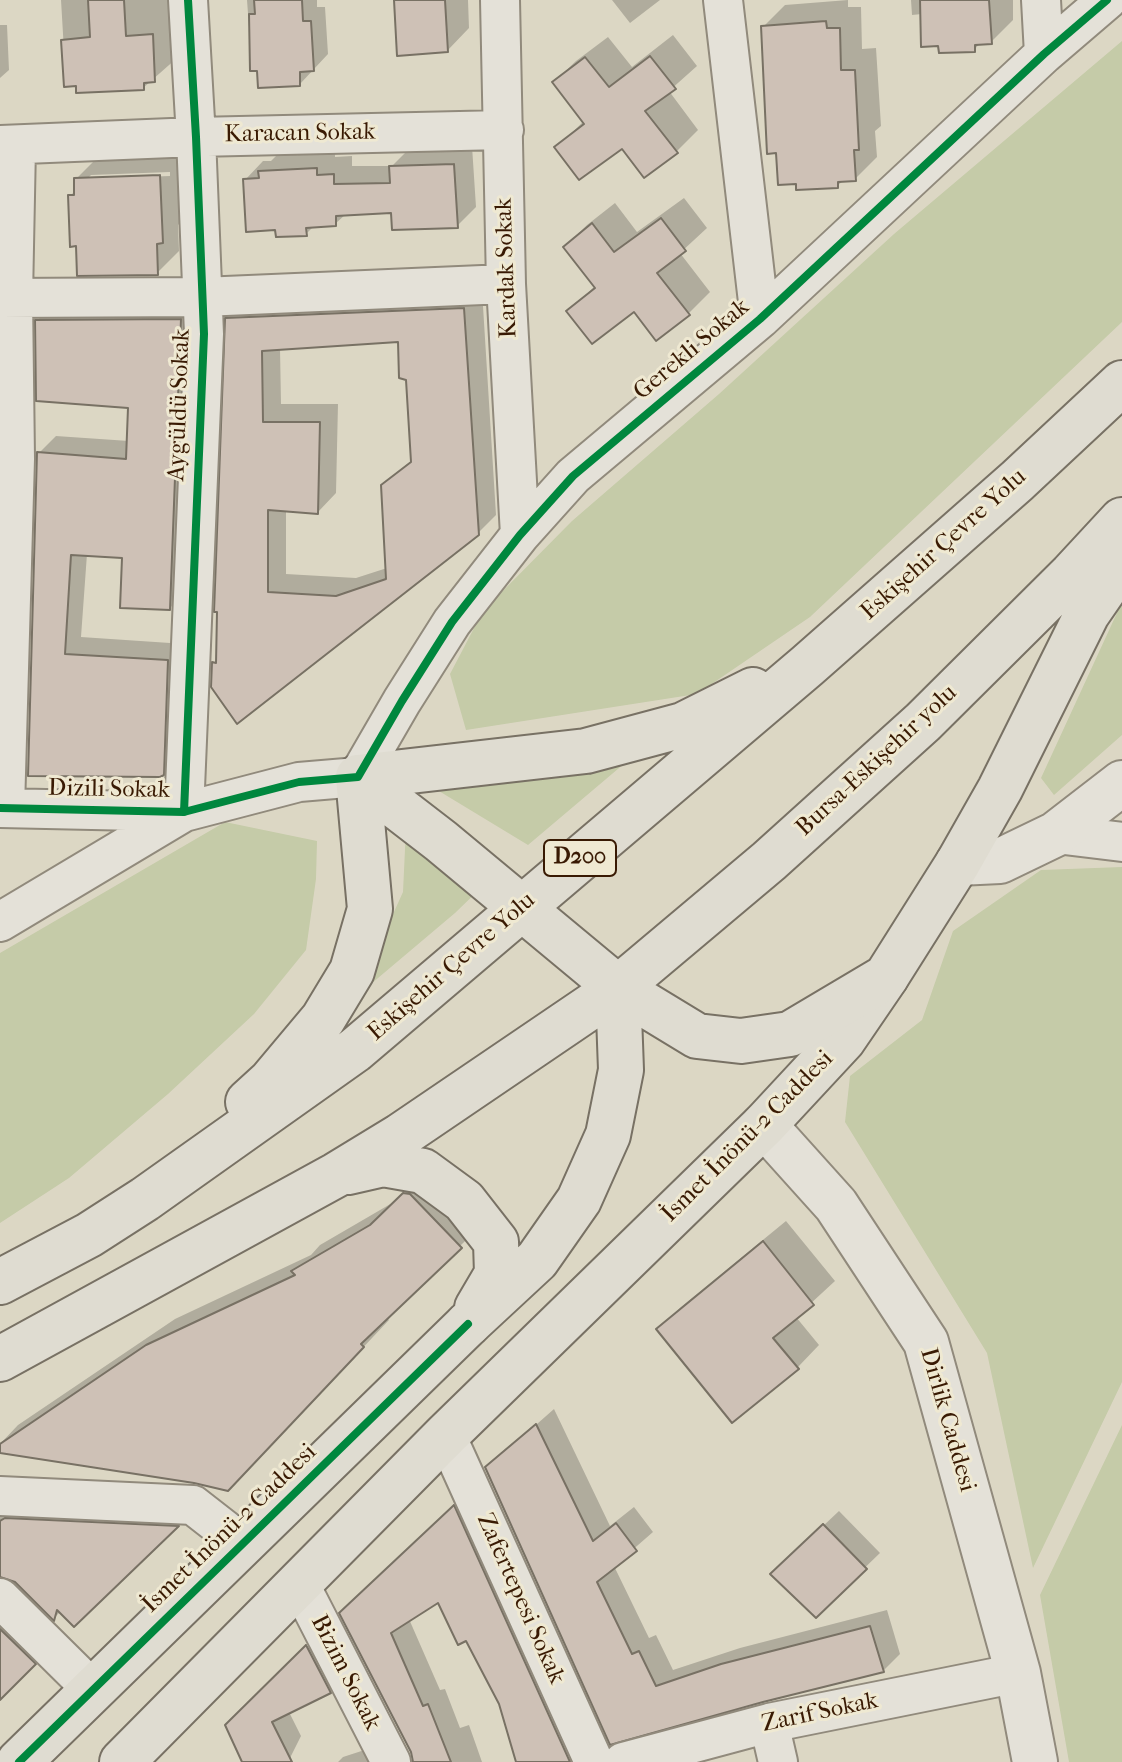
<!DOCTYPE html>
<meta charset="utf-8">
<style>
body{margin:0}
canvas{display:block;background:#dcd7c4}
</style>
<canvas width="1122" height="1762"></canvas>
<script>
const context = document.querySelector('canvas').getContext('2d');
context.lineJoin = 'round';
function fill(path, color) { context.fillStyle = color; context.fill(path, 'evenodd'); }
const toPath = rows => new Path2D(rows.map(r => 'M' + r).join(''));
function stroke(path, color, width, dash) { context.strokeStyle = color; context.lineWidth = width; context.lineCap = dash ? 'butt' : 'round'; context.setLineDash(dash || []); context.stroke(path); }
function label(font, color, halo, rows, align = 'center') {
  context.font = font + ' "IM FELL French Canon",serif'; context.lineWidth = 6; context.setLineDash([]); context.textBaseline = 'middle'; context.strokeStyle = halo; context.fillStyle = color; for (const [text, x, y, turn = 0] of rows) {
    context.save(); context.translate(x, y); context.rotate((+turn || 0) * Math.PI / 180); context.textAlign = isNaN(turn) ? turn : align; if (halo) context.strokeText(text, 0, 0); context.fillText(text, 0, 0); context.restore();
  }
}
const green = toPath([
 [1122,41,1122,322,810,617,697,694,466,730,450,674,483,611,572,521,719,394,894,234],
 [1122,602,1122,735,1054,795,1041,778],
 [638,752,528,845,429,785],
 [225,822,317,841,316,879,306,950,254,1014,168,1094,69,1178,0,1223,0,953],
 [406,828,486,883,455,913,365,989,361,985,403,892],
 [1122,867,1122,1382,1033,1568,987,1353,845,1122,850,1076,922,1020,953,931,1041,870],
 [1122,1425,1122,1762,1069,1762,1040,1595]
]);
const shadow = toPath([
 [61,0,173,0,177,58,143,88,66,85],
 [247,0,317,0,317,7,325,7,328,54,300,84,259,69,252,69],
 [396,0,468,0,469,28,447,51],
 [612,0,660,0,630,23],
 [848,0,848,7,861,7,862,49,876,48,881,126,875,131,877,157,855,179,844,180,837,186,763,27,785,5],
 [911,0,1013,0,1013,20,991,42,981,42,974,50,922,14,912,15],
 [0,25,7,25,9,70,0,78],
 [673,35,697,66,669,91,698,130,676,152,622,147,557,147,584,121,554,82,576,61,608,37,632,67],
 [472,146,476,207,457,226,393,211,346,214,335,224,314,226,306,234,277,228,245,180,263,161,271,161,279,153,335,150,335,157,352,156,352,166,392,166,410,148],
 [182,153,184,219,178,225,179,251,157,273,78,244,70,196,76,190,76,179,98,157],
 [170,172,170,176,87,179,91,175],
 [684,198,707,228,680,253,710,292,688,314,634,310,569,311,595,286,565,247,587,225,615,203,637,232],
 [482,290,496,515,477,534,238,721,214,663,218,660,227,319,246,300],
 [400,340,408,378,413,459,383,486,387,568,356,578,286,574,286,509,318,512,336,493,338,404,281,404,280,348],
 [198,302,187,590,170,608,124,557,87,554,81,637,185,644,180,755,162,773,30,774,39,453,56,436,129,441,130,407,37,321,55,303],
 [431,1167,487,1220,386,1317,389,1320,255,1462,194,1481,0,1451,0,1444,18,1425,175,1319,311,1255,320,1245,399,1199],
 [786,1221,835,1281,796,1317,819,1345,798,1367,733,1421,659,1329,681,1307],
 [554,1409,610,1526,634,1507,653,1532,614,1566,649,1638,656,1635,673,1670,740,1648,887,1610,900,1654,883,1671,763,1700,611,1742,487,1468],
 [471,1491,597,1762,518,1762,501,1703,466,1638,439,1600,409,1619,440,1690,445,1689,460,1728,469,1725,482,1762,415,1762,359,1596],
 [26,1500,195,1508,74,1624,61,1611,54,1618,17,1581,0,1575,0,1517],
 [839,1511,880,1553,816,1615,788,1559],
 [0,1589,53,1644,0,1696],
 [322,1632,344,1677,330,1691,289,1712,301,1736,288,1762,245,1762,227,1725],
 [383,1744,394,1762,338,1762,343,1757]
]);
const building = toPath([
 [88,0,124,0,126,36,153,34,155,82,144,83,144,90,76,93,76,86,64,87,61,40,90,37,88,0],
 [254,0,302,0,303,21,311,21,314,71,300,72,300,86,258,88,257,71,250,71,249,14,255,14,254,0],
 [394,0,445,0,448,52,397,56,394,0],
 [920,0,989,0,992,44,975,45,975,52,939,53,938,46,921,47,920,0],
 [826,21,827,28,840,28,841,70,855,70,859,150,854,150,856,181,838,182,838,188,796,190,796,184,778,185,776,153,767,154,761,26,826,21],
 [650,56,676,89,645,111,678,153,644,178,622,149,579,180,554,147,584,124,552,82,585,57,609,87,650,56],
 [454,164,458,228,392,230,391,213,336,216,336,226,306,228,307,236,276,237,275,230,246,232,243,179,259,178,258,171,317,168,317,175,334,174,334,184,390,183,389,166,454,164],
 [160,175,163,243,157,244,158,275,77,276,76,246,70,247,68,195,74,195,74,178,160,175],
 [661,218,686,251,657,273,690,315,656,341,634,312,592,344,566,311,595,288,563,247,592,223,614,252,661,218],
 [464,308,479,535,237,724,211,687,212,662,216,663,217,612,214,612,225,318,464,308],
 [398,342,399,378,406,380,411,462,381,485,386,579,336,596,268,592,268,510,318,514,320,422,263,422,262,351,398,342],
 [181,319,170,610,120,608,122,558,71,555,65,654,168,660,164,775,160,777,28,776,37,452,126,459,128,408,36,401,35,320,181,319],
 [403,1193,410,1194,462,1248,361,1344,364,1347,228,1491,194,1483,0,1453,0,1444,146,1345,295,1275,291,1271,370,1225,403,1193],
 [763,1241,814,1305,773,1338,799,1369,732,1423,656,1329,763,1241],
 [536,1424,593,1541,616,1523,637,1551,597,1582,632,1654,639,1651,656,1686,721,1664,870,1626,884,1672,763,1702,610,1745,485,1467,536,1424],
 [454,1505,570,1762,516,1762,499,1704,466,1641,458,1645,438,1603,391,1633,423,1706,428,1704,451,1762,413,1762,411,1752,339,1613,454,1505],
 [5,1518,179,1526,74,1627,57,1610,54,1621,15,1582,0,1577,0,1521,5,1518],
 [823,1524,867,1569,816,1618,770,1574,823,1524],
 [0,1629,36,1664,0,1700,0,1629],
 [306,1645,331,1693,272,1722,292,1762,242,1762,225,1725,306,1645]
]);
const minor = toPath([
 [500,0,506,284,520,535],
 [723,0,760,319],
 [1041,0,1044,54],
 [0,145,196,137,504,130],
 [0,298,202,297,506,284],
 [0,808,184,812,299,782,358,777,402,701,452,622,520,535,573,476,760,319,1044,54,1107,0],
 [5,808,15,459,13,297,16,146],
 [184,812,204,334,196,137,188,0],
 [1056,834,1122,842],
 [0,922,184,812],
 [446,1435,594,1762],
 [0,1496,193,1505,243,1544],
 [299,1583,391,1762],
 [0,1598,94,1691],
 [769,1723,778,1762],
 [623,1762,769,1723,1018,1673]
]);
const tertiary = toPath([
 [958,863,1000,861,1056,834,1122,783],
 [764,1125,836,1205,926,1342,1018,1673,1035,1762]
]);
const primary = toPath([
 [19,1762,468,1324],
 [122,1762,446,1435,764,1125,843,1040,886,977]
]);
const trunk = toPath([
 [358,777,441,841,618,988,697,1036,741,1041,790,1034,886,977,958,863,1000,789,1087,614,1122,563],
 [358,777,586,751,683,725,753,690],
 [248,1102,271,1081,323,1019,352,971,370,909,358,777],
 [348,1172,383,1164,423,1171,464,1201,496,1242,497,1274,477,1308],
 [0,1282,89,1235,145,1199,355,1050,807,666,1017,481,1122,383],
 [468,1324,537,1260,579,1200,608,1135,621,1070,618,988],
 [0,1359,336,1175,400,1136,618,988,769,861,923,722,1072,574,1122,520]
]);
const cycleway = toPath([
 [0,808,184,812,299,782,358,777,402,701,452,622,520,535,573,476,760,319,1044,54,1107,0],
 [184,812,204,334,196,137,188,0],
 [19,1762,468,1324]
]);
const shields = [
 [580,858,72]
];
const shieldNames = [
 ["D200",580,858]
];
const streetNames = [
 ["Karacan Sokak",300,134,-1],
 ["Kardak Sokak",507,268,-92],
 ["Gerekli Sokak",692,350,-40],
 ["Aygüldü Sokak",180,405,-88],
 ["Eskişehir Çevre Yolu",944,545,-42],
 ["Bursa-Eskişehir yolu",877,761,-43],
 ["Dizili Sokak",109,790,1],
 ["Eskişehir Çevre Yolu",452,967,-41],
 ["İsmet İnönü-2 Caddesi",748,1137,-45],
 ["Dirlik Caddesi",947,1420,74],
 ["İsmet İnönü-2 Caddesi",230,1529,-44],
 ["Zafertepesi Sokak",520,1599,66],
 ["Bizim Sokak",345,1673,63],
 ["Zarif Sokak",820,1713,-12]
];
fill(green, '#c5cba8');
fill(shadow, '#0003');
fill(building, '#cec1b6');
stroke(building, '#787164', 2);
stroke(minor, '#918a7c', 42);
stroke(tertiary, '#918a7c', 48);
stroke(primary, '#787164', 48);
stroke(trunk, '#787164', 48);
stroke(minor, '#e4e1d8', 38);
stroke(tertiary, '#e4e1d8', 44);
stroke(primary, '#dfdcd1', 44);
stroke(trunk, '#dfdcd1', 44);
stroke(cycleway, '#00873e', 8);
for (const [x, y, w] of shields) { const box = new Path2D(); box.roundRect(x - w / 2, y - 18, w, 36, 6); context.fillStyle = '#efe9d2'; context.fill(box); stroke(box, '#391a03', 2); }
label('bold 22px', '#391a03', null, shieldNames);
label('24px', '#391a03', '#efe9d2', streetNames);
</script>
